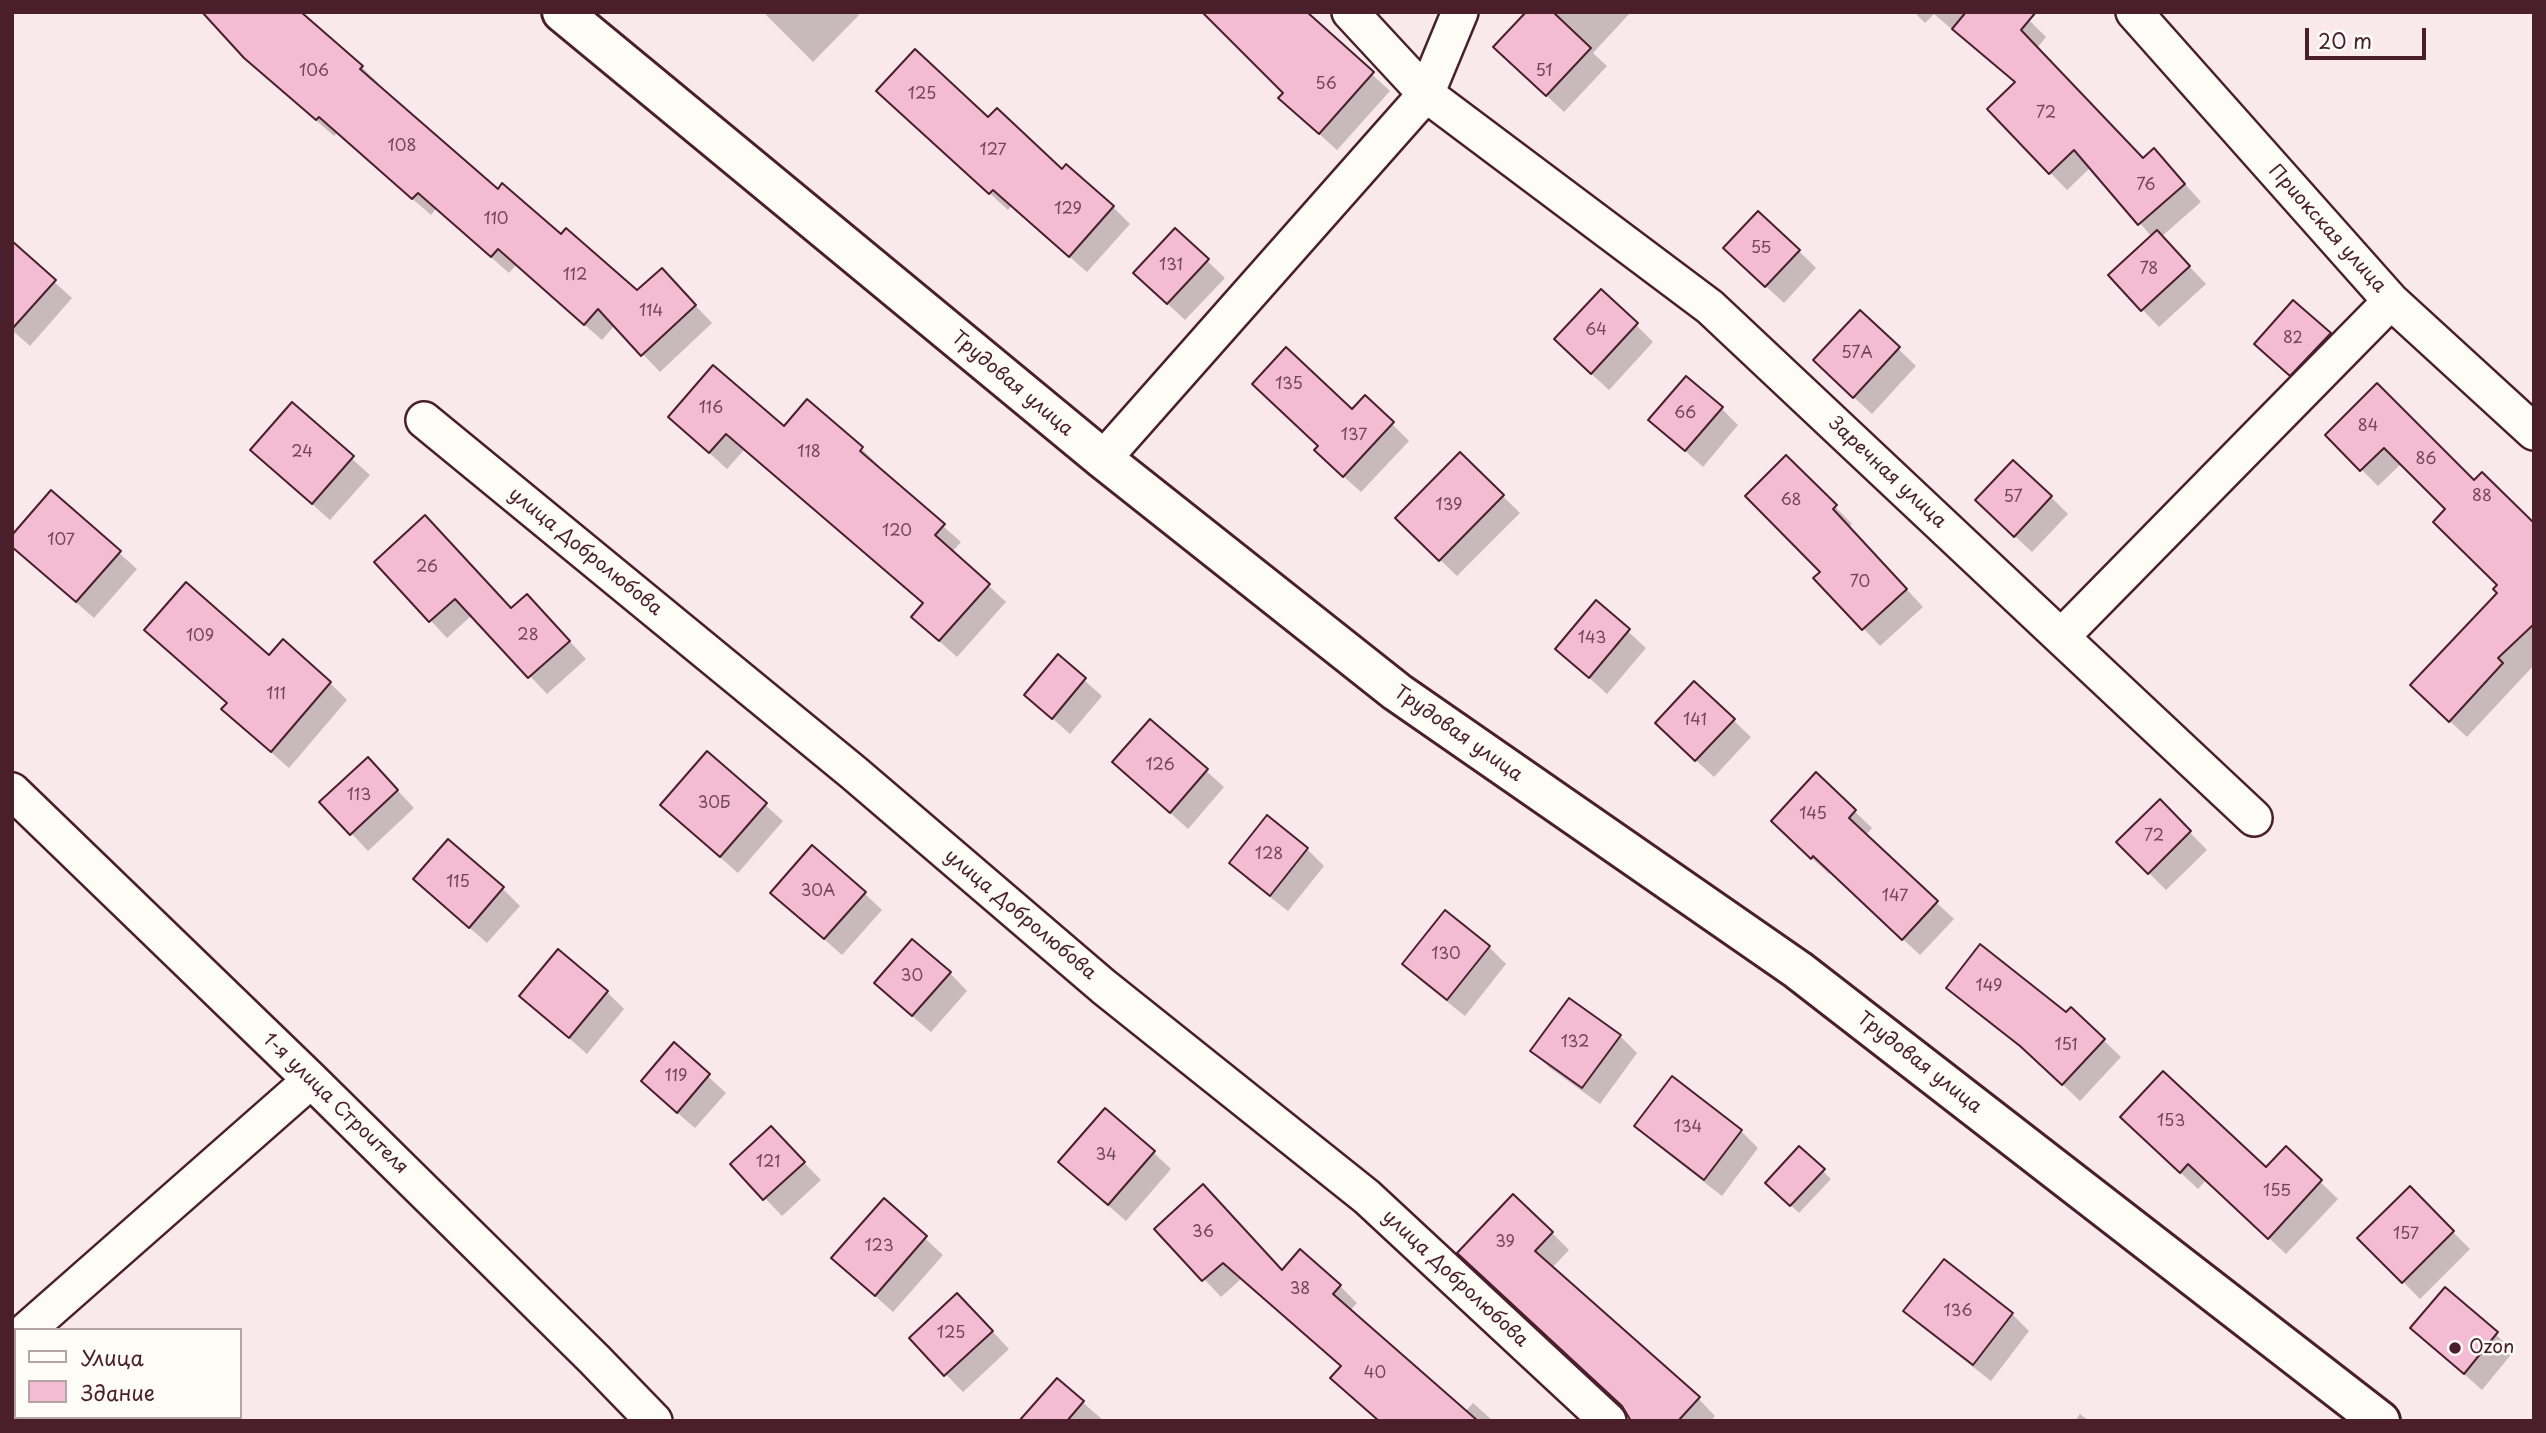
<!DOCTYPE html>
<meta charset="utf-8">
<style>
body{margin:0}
#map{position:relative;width:2546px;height:1433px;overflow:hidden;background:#fae9ec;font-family:"Playpen Sans",sans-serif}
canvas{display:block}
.frame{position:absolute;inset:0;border:14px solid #4a1f2b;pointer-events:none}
.legend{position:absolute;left:14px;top:1328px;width:228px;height:91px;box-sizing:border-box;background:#fdfcf7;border:2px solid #b5a4a5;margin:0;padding:9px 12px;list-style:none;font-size:21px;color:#4a1f2b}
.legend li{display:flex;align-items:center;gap:14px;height:35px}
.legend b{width:35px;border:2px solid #b5a4a5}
.scale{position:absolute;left:2305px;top:28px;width:121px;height:32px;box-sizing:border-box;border:4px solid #4a1f2b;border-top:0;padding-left:9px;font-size:21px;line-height:24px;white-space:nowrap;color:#4a1f2b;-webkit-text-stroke:5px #fdfcf7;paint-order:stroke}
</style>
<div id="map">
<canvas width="2546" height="1433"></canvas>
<div class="frame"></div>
<ul class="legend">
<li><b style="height:9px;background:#fdfcf7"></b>Улица</li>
<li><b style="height:19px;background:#f4bcd2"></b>Здание</li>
</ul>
<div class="scale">20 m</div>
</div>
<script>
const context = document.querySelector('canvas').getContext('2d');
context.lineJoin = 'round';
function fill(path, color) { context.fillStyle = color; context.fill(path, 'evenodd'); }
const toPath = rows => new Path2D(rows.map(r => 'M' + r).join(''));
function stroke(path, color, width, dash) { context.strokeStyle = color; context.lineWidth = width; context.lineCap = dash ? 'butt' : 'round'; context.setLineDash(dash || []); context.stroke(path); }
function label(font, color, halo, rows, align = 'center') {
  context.font = font + ' "Playpen Sans",sans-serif'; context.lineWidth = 5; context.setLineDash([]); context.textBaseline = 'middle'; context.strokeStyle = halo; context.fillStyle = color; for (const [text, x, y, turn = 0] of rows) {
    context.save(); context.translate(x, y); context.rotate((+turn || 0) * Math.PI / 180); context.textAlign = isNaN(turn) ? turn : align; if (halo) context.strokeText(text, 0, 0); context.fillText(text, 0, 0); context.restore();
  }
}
const shadow = toPath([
 [763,12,857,12,859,15,813,62],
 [1206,12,1307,12,1317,24,1390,91,1337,150,1298,115,1285,93],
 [1528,12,1631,12,1593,53,1607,66,1564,112,1513,64],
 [1914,12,2020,12,2029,20,2046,37,2037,48,2143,160,2171,168,2201,202,2161,237,2206,284,2159,327,2142,309,2152,237,2091,167,2067,190,1989,109,2016,84,1934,14,1925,23],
 [362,67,379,84,377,86,498,191,637,293,679,288,712,323,660,372,615,325,602,340,516,265,509,273,436,209,431,215,337,133,334,136,264,75],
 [896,108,988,120,1113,207,1130,224,1087,272,1011,206,1008,210],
 [1175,230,1225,278,1185,320,1153,290],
 [12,244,72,298,30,346,12,330],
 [1799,251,1816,268,1784,303,1743,265],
 [2293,302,2347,352,2308,391,2256,344],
 [1860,312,1916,366,1872,414,1832,377],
 [1636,325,1653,342,1609,390,1573,357],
 [2377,386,2474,482,2534,526,2534,665,2467,737,2429,702,2499,593,2500,585,2448,509,2402,463,2378,486,2327,435],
 [808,401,862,449,879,466,877,468,961,542,952,552,1006,602,957,657,931,634,924,605,744,450,727,469,670,417,784,429],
 [292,405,370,475,330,520,270,467],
 [1721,408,1738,425,1703,467,1651,420],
 [1352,411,1392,424,1409,441,1361,492,1333,467],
 [1460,454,1520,513,1457,576,1397,518],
 [1786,457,1852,524,1849,527,1923,607,1880,646,1816,578,1823,572],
 [51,492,137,569,94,618,26,559],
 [2051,497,2068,514,2032,552,1994,517],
 [376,562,512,610,544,613,586,659,547,694,472,615,447,638],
 [1597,603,1646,648,1607,694,1557,649],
 [146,630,269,657,330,683,347,700,289,768,241,726,228,704],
 [1058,657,1102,696,1070,734,1026,695],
 [1694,683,1751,737,1714,777,1674,740],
 [1151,721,1224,787,1188,829,1115,762],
 [708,753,783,821,738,873,680,822],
 [1816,775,1872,828,1865,836,1954,919,1920,955,1831,872,1829,874,1790,838],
 [385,777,414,808,368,851,322,802],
 [2160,802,2207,850,2166,890,2118,842],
 [1307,849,1324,866,1288,911,1248,880,1231,863],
 [503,889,520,906,487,943,433,896],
 [772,893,864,893,882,910,842,955],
 [1445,912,1489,947,1506,964,1465,1016,1421,981,1404,964],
 [950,973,967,991,931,1032,893,1000],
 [1949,987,2066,1015,2071,1009,2121,1057,2080,1101,2040,1063,1966,1005],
 [607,992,624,1009,587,1054,521,996],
 [1620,1036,1637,1053,1600,1104,1550,1068,1532,1051],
 [674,1045,726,1093,695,1128,660,1098],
 [1637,1126,1741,1131,1758,1148,1722,1196,1654,1143],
 [2139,1134,2266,1170,2286,1149,2338,1199,2286,1254,2206,1180,2198,1189],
 [788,1146,821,1180,782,1216,733,1164],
 [1800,1149,1831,1179,1799,1213,1767,1183],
 [1153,1152,1171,1169,1126,1221,1078,1179],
 [2410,1189,2470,1249,2420,1299,2360,1238],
 [884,1201,943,1255,893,1312,833,1258],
 [1157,1229,1282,1272,1340,1286,1357,1303,1350,1311,1465,1412,1473,1403,1493,1421,1379,1421,1332,1378,1342,1367,1241,1279,1221,1297],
 [1552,1233,1569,1250,1552,1268,1698,1398,1715,1416,1711,1421,1634,1421,1624,1408,1477,1271],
 [2445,1289,2514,1351,2482,1390,2412,1328],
 [1906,1311,2012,1314,2029,1331,1991,1381,1923,1328],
 [974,1312,1009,1349,963,1392,911,1338],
 [1057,1380,1104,1421,1021,1421],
 [2080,1414,2089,1421,2075,1421]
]);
const building = toPath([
 [202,12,301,12,363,66,360,69,498,189,502,183,561,234,566,228,637,290,662,268,696,305,641,356,598,309,584,325,498,249,491,257,418,193,412,199,319,117,316,120,244,58,202,12],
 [1202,12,1307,12,1374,72,1319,134,1278,98,1283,93,1202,12],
 [1526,12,1553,12,1591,48,1546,96,1493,47,1526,12],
 [1966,12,2036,12,2021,30,2143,158,2154,148,2185,184,2138,225,2074,150,2049,174,1987,109,2015,82,1952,29,1966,12],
 [915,49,988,117,997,108,1062,169,1066,164,1114,206,1069,257,993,190,989,194,876,91,915,49],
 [1758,211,1800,250,1765,287,1723,248,1758,211],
 [1175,228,1209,259,1167,304,1133,273,1175,228],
 [2157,230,2190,266,2141,311,2108,275,2157,230],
 [12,241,56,280,12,329,12,241],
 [1601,289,1638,323,1591,374,1554,339,1601,289],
 [2293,300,2331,333,2290,376,2254,344,2293,300],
 [1860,310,1900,347,1853,398,1813,360,1860,310],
 [1286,347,1352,409,1365,395,1394,422,1343,477,1314,450,1318,446,1252,384,1286,347],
 [713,365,784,426,807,399,863,447,860,451,945,524,935,535,990,584,939,641,911,617,923,603,726,434,709,453,668,417,713,365],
 [1686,376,1723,407,1685,451,1648,420,1686,376],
 [2377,383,2474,480,2482,472,2534,523,2534,624,2498,658,2503,663,2449,722,2410,685,2497,593,2493,589,2497,585,2433,522,2445,509,2384,448,2360,471,2325,435,2377,383],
 [292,402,354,456,312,504,250,450,292,402],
 [1460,452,1504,495,1439,561,1395,518,1460,452],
 [1786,455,1837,505,1833,509,1907,589,1862,630,1813,578,1820,572,1745,496,1786,455],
 [2013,460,2052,496,2014,537,1975,500,2013,460],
 [51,490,121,551,76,602,12,547,12,535,51,490],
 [425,515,511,608,527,594,570,641,528,678,455,599,429,622,374,562,425,515],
 [186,582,269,655,283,639,331,682,271,752,221,709,227,703,144,630,186,582],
 [1596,600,1630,629,1589,678,1555,649,1596,600],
 [1058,654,1086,678,1052,719,1024,695,1058,654],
 [1694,681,1735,719,1695,761,1655,723,1694,681],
 [1150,719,1208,769,1170,813,1112,762,1150,719],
 [707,751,767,803,720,857,660,805,707,751],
 [368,757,398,790,350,835,319,802,368,757],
 [1816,772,1856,810,1849,818,1938,901,1902,940,1813,856,1811,859,1771,821,1816,772],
 [2160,799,2191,831,2148,874,2116,842,2160,799],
 [1267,815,1308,848,1270,896,1229,863,1267,815],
 [448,839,504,887,469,928,413,879,448,839],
 [812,845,866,892,824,939,770,893,812,845],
 [1445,910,1490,946,1447,1000,1402,964,1445,910],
 [912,939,951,972,912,1016,874,983,912,939],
 [1980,944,2066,1012,2071,1007,2105,1039,2062,1085,2020,1046,1946,988,1980,944],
 [558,949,608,991,569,1038,519,996,558,949],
 [1569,998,1621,1035,1582,1088,1530,1051,1569,998],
 [674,1042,710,1074,677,1113,641,1081,674,1042],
 [2163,1071,2266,1167,2286,1146,2322,1180,2268,1239,2188,1164,2180,1173,2120,1117,2163,1071],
 [1672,1076,1742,1130,1704,1180,1634,1126,1672,1076],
 [1105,1108,1155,1151,1108,1205,1058,1162,1105,1108],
 [771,1126,805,1162,763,1200,730,1164,771,1126],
 [1799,1146,1825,1169,1790,1206,1765,1183,1799,1146],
 [1203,1184,1282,1270,1300,1249,1341,1285,1333,1294,1478,1421,1379,1421,1330,1378,1341,1366,1223,1263,1202,1281,1154,1229,1203,1184],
 [2410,1186,2454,1231,2402,1283,2357,1238,2410,1186],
 [1513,1194,1553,1232,1535,1251,1700,1397,1678,1421,1631,1421,1622,1406,1457,1253,1513,1194],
 [884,1198,927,1236,875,1296,831,1258,884,1198],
 [1944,1259,2013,1313,1973,1365,1903,1311,1944,1259],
 [2445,1287,2498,1332,2464,1374,2410,1328,2445,1287],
 [957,1293,993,1331,944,1376,909,1338,957,1293],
 [1057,1378,1084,1401,1067,1421,1019,1421,1057,1378]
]);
const street = toPath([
 [1350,12,1426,94,1710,307,2061,637,2391,301],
 [2134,12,2391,301,2534,432],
 [424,420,854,773,1104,987,1367,1197,1608,1421],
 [1103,459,1426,94,1460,12],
 [2061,637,2254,818],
 [12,791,311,1080,594,1359,654,1421],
 [27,1330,311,1080]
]);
const secondary = toPath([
 [562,12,1103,459,1397,692,1798,970,2380,1421]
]);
const markers = [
 [2455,1348,7,"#4a1f2b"]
];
const numberNames = [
 ["106",314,72],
 ["51",1544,72],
 ["56",1326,85],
 ["125",922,95],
 ["72",2046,114],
 ["108",402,147],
 ["127",993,151],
 ["76",2146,186],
 ["129",1068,210],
 ["110",496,220],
 ["55",1761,249],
 ["131",1171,266],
 ["78",2149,270],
 ["112",575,276],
 ["114",651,312],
 ["64",1596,331],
 ["82",2293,339],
 ["57А",1857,354],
 ["135",1289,385],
 ["116",711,409],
 ["66",1685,414],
 ["84",2368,427],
 ["137",1354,436],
 ["24",302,453],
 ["118",809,453],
 ["86",2426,460],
 ["88",2482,497],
 ["57",2013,498],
 ["68",1791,501],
 ["139",1449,506],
 ["120",897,532],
 ["107",61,541],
 ["26",427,568],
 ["70",1860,583],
 ["28",528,636],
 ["109",200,637],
 ["143",1592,639],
 ["111",276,695],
 ["141",1695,721],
 ["126",1160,766],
 ["113",359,796],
 ["30Б",714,804],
 ["145",1813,815],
 ["72",2154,837],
 ["128",1269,855],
 ["115",458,883],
 ["30А",818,892],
 ["147",1895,897],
 ["130",1446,955],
 ["30",912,977],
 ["149",1989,987],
 ["132",1575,1043],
 ["151",2066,1046],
 ["119",676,1077],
 ["153",2171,1122],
 ["134",1688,1128],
 ["34",1106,1156],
 ["121",768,1163],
 ["155",2277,1192],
 ["36",1203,1233],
 ["157",2406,1235],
 ["39",1505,1243],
 ["123",879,1247],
 ["38",1300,1290],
 ["136",1958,1312],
 ["125",951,1334],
 ["40",1375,1374]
];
const streetNames = [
 ["Приокская улица",2327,229,48],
 ["Трудовая улица",1012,384,40],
 ["Заречная улица",1887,473,43],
 ["улица Добролюбова",585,552,39],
 ["Трудовая улица",1458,734,35],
 ["улица Добролюбова",1020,915,40],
 ["Трудовая улица",1919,1063,38],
 ["1-я улица Строителя",335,1104,44],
 ["улица Добролюбова",1455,1279,43]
];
const poiNames = [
 ["Ozon",2469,1348]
];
fill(shadow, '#0003');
fill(building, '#f4bcd2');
stroke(building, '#4a1f2b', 2);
stroke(street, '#4a1f2b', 40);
stroke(secondary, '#4a1f2b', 44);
stroke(street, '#fdfcf7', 35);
stroke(secondary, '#fdfcf7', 38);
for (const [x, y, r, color] of markers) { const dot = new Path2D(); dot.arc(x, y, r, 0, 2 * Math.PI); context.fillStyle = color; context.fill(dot); stroke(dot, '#fdfcf7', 2.5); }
label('16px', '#744655', null, numberNames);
label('19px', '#4a1f2b', '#fdfcf7', streetNames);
label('19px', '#4a1f2b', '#fdfcf7', poiNames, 'left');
</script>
